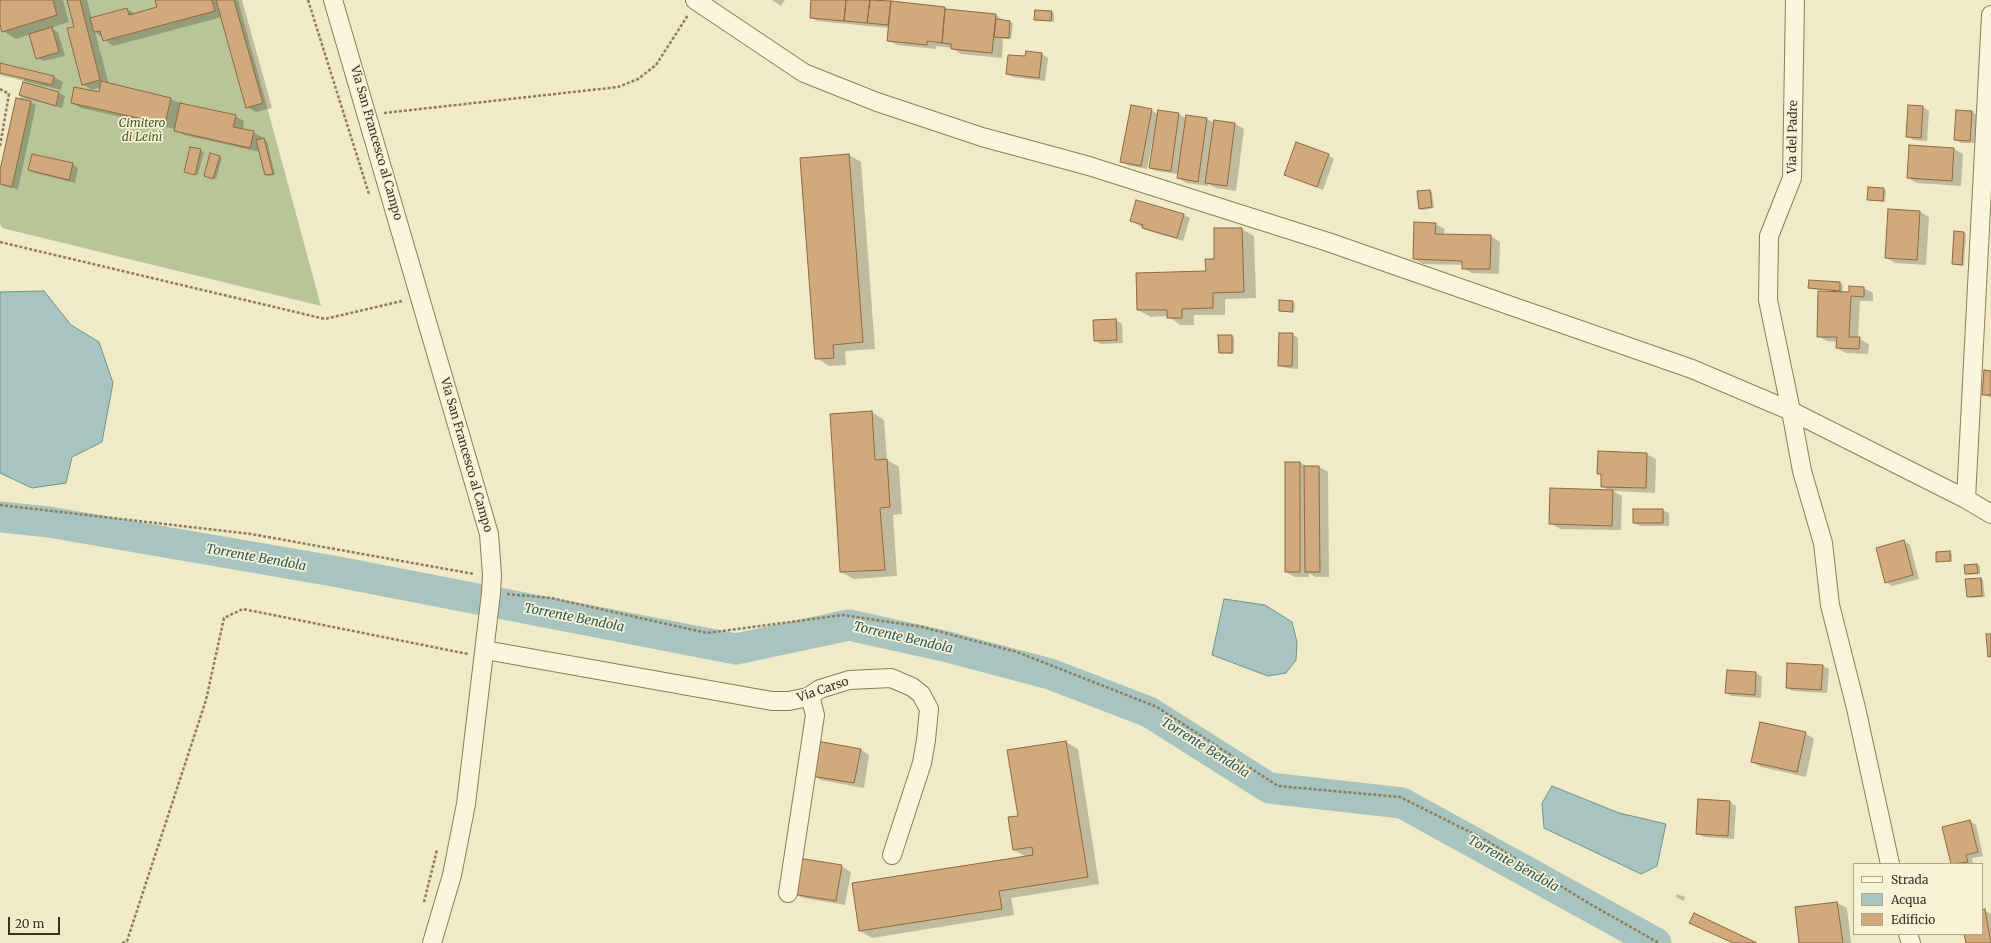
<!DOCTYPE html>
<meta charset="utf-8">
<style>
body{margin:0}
#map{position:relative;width:1991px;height:943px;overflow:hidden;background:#f0eac7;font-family:Merriweather,serif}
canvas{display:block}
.legend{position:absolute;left:1853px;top:863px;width:130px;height:72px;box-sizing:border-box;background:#f7f3d7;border:1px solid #ada68d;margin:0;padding:5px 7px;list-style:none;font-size:12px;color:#3d321f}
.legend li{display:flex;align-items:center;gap:8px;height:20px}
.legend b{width:20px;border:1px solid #ada68d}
.scale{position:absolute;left:8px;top:917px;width:52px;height:18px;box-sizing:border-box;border:2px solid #3d321f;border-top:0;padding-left:5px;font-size:12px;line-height:14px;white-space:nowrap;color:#3d321f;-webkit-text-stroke:3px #f7f3d7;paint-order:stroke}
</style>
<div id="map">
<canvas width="1991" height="943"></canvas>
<ul class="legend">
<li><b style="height:5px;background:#faf5db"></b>Strada</li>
<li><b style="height:11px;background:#a8c4c0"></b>Acqua</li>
<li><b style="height:11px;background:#d0aa7c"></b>Edificio</li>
</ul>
<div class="scale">20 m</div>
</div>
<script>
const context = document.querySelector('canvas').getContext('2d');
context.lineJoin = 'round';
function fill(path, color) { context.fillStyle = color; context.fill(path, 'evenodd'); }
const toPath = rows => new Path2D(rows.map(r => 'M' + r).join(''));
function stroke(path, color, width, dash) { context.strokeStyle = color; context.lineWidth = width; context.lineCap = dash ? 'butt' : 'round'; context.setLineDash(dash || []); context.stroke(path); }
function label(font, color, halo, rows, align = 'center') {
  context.font = font + ' Merriweather,serif'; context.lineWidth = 3.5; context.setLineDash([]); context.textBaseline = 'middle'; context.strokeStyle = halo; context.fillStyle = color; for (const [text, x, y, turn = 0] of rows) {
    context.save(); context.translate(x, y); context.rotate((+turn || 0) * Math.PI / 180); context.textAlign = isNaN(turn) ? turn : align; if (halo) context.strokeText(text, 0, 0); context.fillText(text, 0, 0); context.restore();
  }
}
const cemetery = toPath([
 [0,0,238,0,321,306,2,228,0,224,0,187,25,75,0,69]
]);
const water = toPath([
 [44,291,71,325,99,342,113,383,102,442,72,457,66,483,32,488,0,473,0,292,44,291],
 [1224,599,1265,605,1292,622,1297,642,1296,660,1286,673,1268,676,1212,655,1224,599],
 [1552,786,1619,813,1666,824,1657,866,1641,874,1544,828,1542,803,1552,786]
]);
const shadow = toPath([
 [0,0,63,0,69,22,50,28,58,32,65,56,43,61,37,58,31,34,16,39,3,31,0,20],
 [68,0,87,0,92,19,127,9,136,14,159,8,156,0,242,0,272,108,256,112,247,107,222,17,113,46,95,32,109,84,171,99,181,104,235,116,244,121,243,130,253,132,262,137,262,140,267,141,275,175,268,176,266,175,260,152,184,135,175,129,81,108,72,103,99,93,101,87,92,90,82,84,75,27],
 [772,0,785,0,781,6],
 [812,0,866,0,996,15,1005,21,1013,23,1011,39,1003,39,1002,58,961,54,952,48,936,46,936,49,897,45,888,40,889,28,817,21,811,17],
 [1051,12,1054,14,1054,22,1035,19],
 [1042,54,1048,58,1045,81,1013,77,1007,74,1026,58],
 [0,64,54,77,63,82,61,90,0,75],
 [23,83,59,93,65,96,62,108,26,98,20,95],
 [30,102,36,105,18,189,4,186,0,184,0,175],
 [1923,107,1929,111,1927,141,1913,140,1907,136],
 [1151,110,1158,114,1178,114,1186,118,1186,116,1207,119,1214,123,1214,121,1235,124,1244,129,1236,191,1216,188,1208,184,1208,186,1187,183,1178,178,1178,174,1156,171,1150,168,1155,139,1153,138,1147,169,1127,165,1121,161],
 [1972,112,1978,115,1976,143,1961,143,1955,139],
 [1910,146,1954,149,1963,154,1961,186,1917,183,1908,178],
 [191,148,204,152,198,175,186,172],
 [849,155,861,162,875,349,845,351,846,365,829,366,816,358],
 [1328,155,1334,159,1323,190,1285,174],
 [219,157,222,158,216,179,207,177],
 [72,164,78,168,75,183,35,173,29,170],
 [1883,189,1886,191,1885,202,1868,199],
 [1430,191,1432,192,1434,208,1423,210,1420,208],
 [1920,212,1929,217,1926,265,1895,263,1886,258],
 [1184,215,1190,218,1183,241,1149,231,1131,221],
 [1435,224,1445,229,1444,235,1491,236,1500,242,1499,274,1472,273,1463,268,1463,265,1423,264,1414,259],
 [1242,229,1254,236,1256,298,1225,299,1225,315,1194,315,1194,325,1180,325,1168,316,1151,317,1138,310,1207,272],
 [1964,233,1966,234,1964,266,1956,265,1953,264],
 [1810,281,1840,283,1843,285,1842,293,1850,293,1864,288,1873,293,1873,301,1860,301,1858,338,1869,344,1868,354,1846,353,1837,348,1837,342,1827,341,1818,336,1832,291,1812,289,1810,288],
 [1293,302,1295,304,1294,313,1280,311],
 [1116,320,1122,324,1123,343,1101,344,1094,340],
 [1292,334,1298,338,1298,369,1285,368,1279,365],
 [1231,336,1234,337,1234,354,1220,352],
 [1991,372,1991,398,1983,394],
 [872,412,884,420,887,460,899,467,902,514,893,515,897,576,854,579,841,572],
 [1646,454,1656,459,1655,493,1613,491,1622,496,1621,530,1560,529,1550,523,1610,491,1602,486,1602,475,1598,473],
 [1300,462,1307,467,1319,467,1328,472,1329,577,1315,577,1309,573,1309,577,1295,577,1286,572],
 [1663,510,1669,513,1669,526,1640,526,1634,523],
 [1904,541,1910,545,1919,579,1892,586,1886,582],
 [1950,552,1952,554,1952,562,1937,561],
 [1977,565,1980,566,1980,574,1969,575,1966,574],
 [1981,579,1983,580,1985,597,1970,598,1968,596],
 [1823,666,1829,669,1827,693,1793,691,1787,688],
 [1728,671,1756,673,1762,677,1761,698,1732,696,1726,693],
 [1805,733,1814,739,1806,777,1761,767,1752,762],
 [1066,742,1078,749,1099,884,1011,898,1014,915,872,938,860,931,1026,857,1014,850,1009,818,1019,817],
 [860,749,869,755,864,788,821,780,812,775],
 [1730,802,1736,806,1734,839,1703,837,1697,833],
 [1970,821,1976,825,1983,856,1972,858,1973,864,1952,864,1943,828],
 [841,866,851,872,845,905,803,898,793,893],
 [1677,894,1685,897,1684,901,1676,897],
 [1837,903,1847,908,1851,943,1800,943,1797,908],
 [1982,911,1985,911,1991,914,1991,943,1967,943,1965,934,1982,934]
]);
const river = toPath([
 [0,517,49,522,333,571,736,649,849,625,944,646,1050,674,1149,712,1269,788,1402,803,1656,943]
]);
const building = toPath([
 [0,0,53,0,57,15,2,32,0,24,0,0],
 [67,0,80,0,100,80,82,85,67,28,74,27,67,0],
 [155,0,212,0,215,11,103,41,100,31,94,32,90,18,127,8,129,15,157,7,155,0],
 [216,0,234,0,263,103,246,108,216,0],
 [811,0,846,0,844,21,810,18,811,0],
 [846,0,870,0,867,23,844,21,846,0],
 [870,0,891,1,888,25,867,23,870,0],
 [891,1,945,7,942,43,927,41,927,45,887,41,891,1],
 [945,9,996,14,992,53,951,49,951,44,942,43,945,9],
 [1035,10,1052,11,1051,21,1034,20,1035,10],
 [996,19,1010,21,1009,38,994,37,996,19],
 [52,27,59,52,36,59,29,34,52,27],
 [1026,51,1042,53,1039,78,1006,74,1008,55,1025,56,1026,51],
 [0,63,54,76,52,85,0,73,0,63],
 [101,81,171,98,165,124,71,103,74,87,99,92,101,81],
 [23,82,59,92,56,106,19,95,23,82],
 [16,98,31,101,12,187,0,184,0,170,16,98],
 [180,103,236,115,233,127,254,131,250,148,174,131,180,103],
 [1131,105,1152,109,1141,166,1120,162,1131,105],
 [1908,105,1923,106,1921,138,1906,137,1908,105],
 [1158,110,1179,113,1171,171,1149,168,1158,110],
 [1956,110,1972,111,1970,141,1954,140,1956,110],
 [1186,115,1207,118,1198,182,1177,178,1186,115],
 [1214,120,1235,123,1227,186,1205,183,1214,120],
 [264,138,273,174,265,175,256,140,264,138],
 [1296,142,1329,154,1317,187,1284,175,1296,142],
 [1909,145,1954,148,1952,181,1907,178,1909,145],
 [190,147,201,149,195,175,184,172,190,147],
 [210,153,220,156,213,179,204,176,210,153],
 [32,154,73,163,69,180,28,170,32,154],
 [849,154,863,342,833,345,834,358,815,359,800,158,849,154],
 [1868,187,1884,188,1883,201,1867,200,1868,187],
 [1430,190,1432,207,1419,209,1417,191,1430,190],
 [1136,200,1184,214,1177,238,1142,228,1143,225,1130,221,1136,200],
 [1888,209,1920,211,1917,260,1885,258,1888,209],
 [1414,222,1436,223,1435,234,1491,235,1490,269,1462,269,1462,261,1413,259,1414,222],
 [1214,228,1242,228,1244,292,1213,293,1213,308,1182,309,1182,318,1167,318,1167,310,1137,310,1136,273,1206,271,1205,259,1214,259,1214,228],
 [1954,231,1964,232,1962,265,1952,264,1954,231],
 [1809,280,1840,282,1840,291,1808,288,1809,280],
 [1849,286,1864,287,1864,297,1851,296,1849,337,1860,337,1859,349,1836,348,1837,337,1817,337,1818,291,1849,292,1849,286],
 [1279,300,1293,301,1292,312,1279,311,1279,300],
 [1116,319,1117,340,1094,341,1093,320,1116,319],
 [1279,333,1293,333,1292,366,1278,366,1279,333],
 [1218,335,1232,335,1232,353,1219,353,1218,335],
 [1984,370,1991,371,1991,395,1982,395,1984,370],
 [872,411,875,460,887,459,890,507,880,508,885,570,840,572,830,414,872,411],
 [1598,451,1647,453,1646,488,1601,487,1601,474,1597,474,1598,451],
 [1285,462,1300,462,1300,572,1285,572,1285,462],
 [1304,466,1319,466,1320,572,1305,572,1304,466],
 [1550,488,1613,490,1612,526,1549,524,1550,488],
 [1633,509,1663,509,1663,523,1633,523,1633,509],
 [1904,540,1913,575,1885,583,1876,548,1904,540],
 [1950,551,1950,561,1936,562,1936,552,1950,551],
 [1977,564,1978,573,1965,574,1964,565,1977,564],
 [1981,578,1982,596,1967,597,1965,579,1981,578],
 [1986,634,1991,634,1991,656,1988,657,1986,634],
 [1787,663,1823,665,1821,690,1786,688,1787,663],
 [1727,670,1756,672,1755,695,1725,693,1727,670],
 [1760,722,1806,732,1797,772,1751,762,1760,722],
 [817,741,861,749,854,783,811,776,817,741],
 [1066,741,1088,877,999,891,1002,909,859,931,852,883,1033,855,1032,847,1013,850,1008,817,1018,816,1007,750,1066,741],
 [1698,799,1730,801,1728,836,1696,834,1698,799],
 [1970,820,1978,852,1966,855,1968,862,1951,864,1942,827,1970,820],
 [798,858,842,865,836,901,792,894,798,858],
 [1837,902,1843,943,1799,943,1795,907,1837,902],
 [1985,909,1991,943,1966,943,1964,934,1982,934,1982,910,1985,909],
 [1694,913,1757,943,1733,943,1689,923,1694,913]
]);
const path = toPath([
 [308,0,369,194],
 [0,89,9,94,0,146],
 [384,113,618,87,638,79,656,65,688,15],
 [0,242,325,319,402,301],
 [0,505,251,534,474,574],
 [507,594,551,598,707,633,843,615,922,627,1017,652,1157,707,1278,786,1400,797,1484,839,1590,904,1659,943],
 [424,902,437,850],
 [122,943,127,941,206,700,224,618,243,609,468,654]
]);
const minor = toPath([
 [333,0,489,534,492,575,491,593,466,804,452,875,432,943],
 [695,0,804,73,877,102,982,137,1089,166,1328,242,1692,369,1791,411,1966,499,1991,514],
 [1795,0,1792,178,1769,236,1768,300,1791,411,1802,471,1823,543,1830,605,1856,708,1890,864],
 [1966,499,1991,15],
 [485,650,772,701,789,701,808,697,820,689,849,680,891,678,912,687,921,694,929,709,926,740,922,763,892,855],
 [788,893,815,715,810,696],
 [1908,934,1911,943]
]);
const parkNames = [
 ["Cimitero",142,124],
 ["di Leinì",142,138]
];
const streetNames = [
 ["Via del Padre",1793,137,-89],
 ["Via San Francesco al Campo",376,143,74],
 ["Via San Francesco al Campo",466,455,74],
 ["Via Carso",823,690,-19]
];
const waterNames = [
 ["Torrente Bendola",256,558,10],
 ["Torrente Bendola",574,618,11],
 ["Torrente Bendola",903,638,13],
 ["Torrente Bendola",1205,748,32],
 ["Torrente Bendola",1513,864,29]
];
fill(cemetery, '#b9c499');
fill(water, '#a8c4c0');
stroke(water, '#6e938f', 1);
fill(shadow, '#0003');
stroke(river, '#a8c4c0', 31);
fill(building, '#d0aa7c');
stroke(building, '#8e6940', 1);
stroke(minor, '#8d7d5b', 20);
stroke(path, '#8d7d5b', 2.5, [3, 2]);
stroke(minor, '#faf5db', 18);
label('italic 12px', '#465b25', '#f7f3d7', parkNames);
label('12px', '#3d321f', '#f7f3d7', streetNames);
label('italic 13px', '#2e5a5d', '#f7f3d7', waterNames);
</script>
